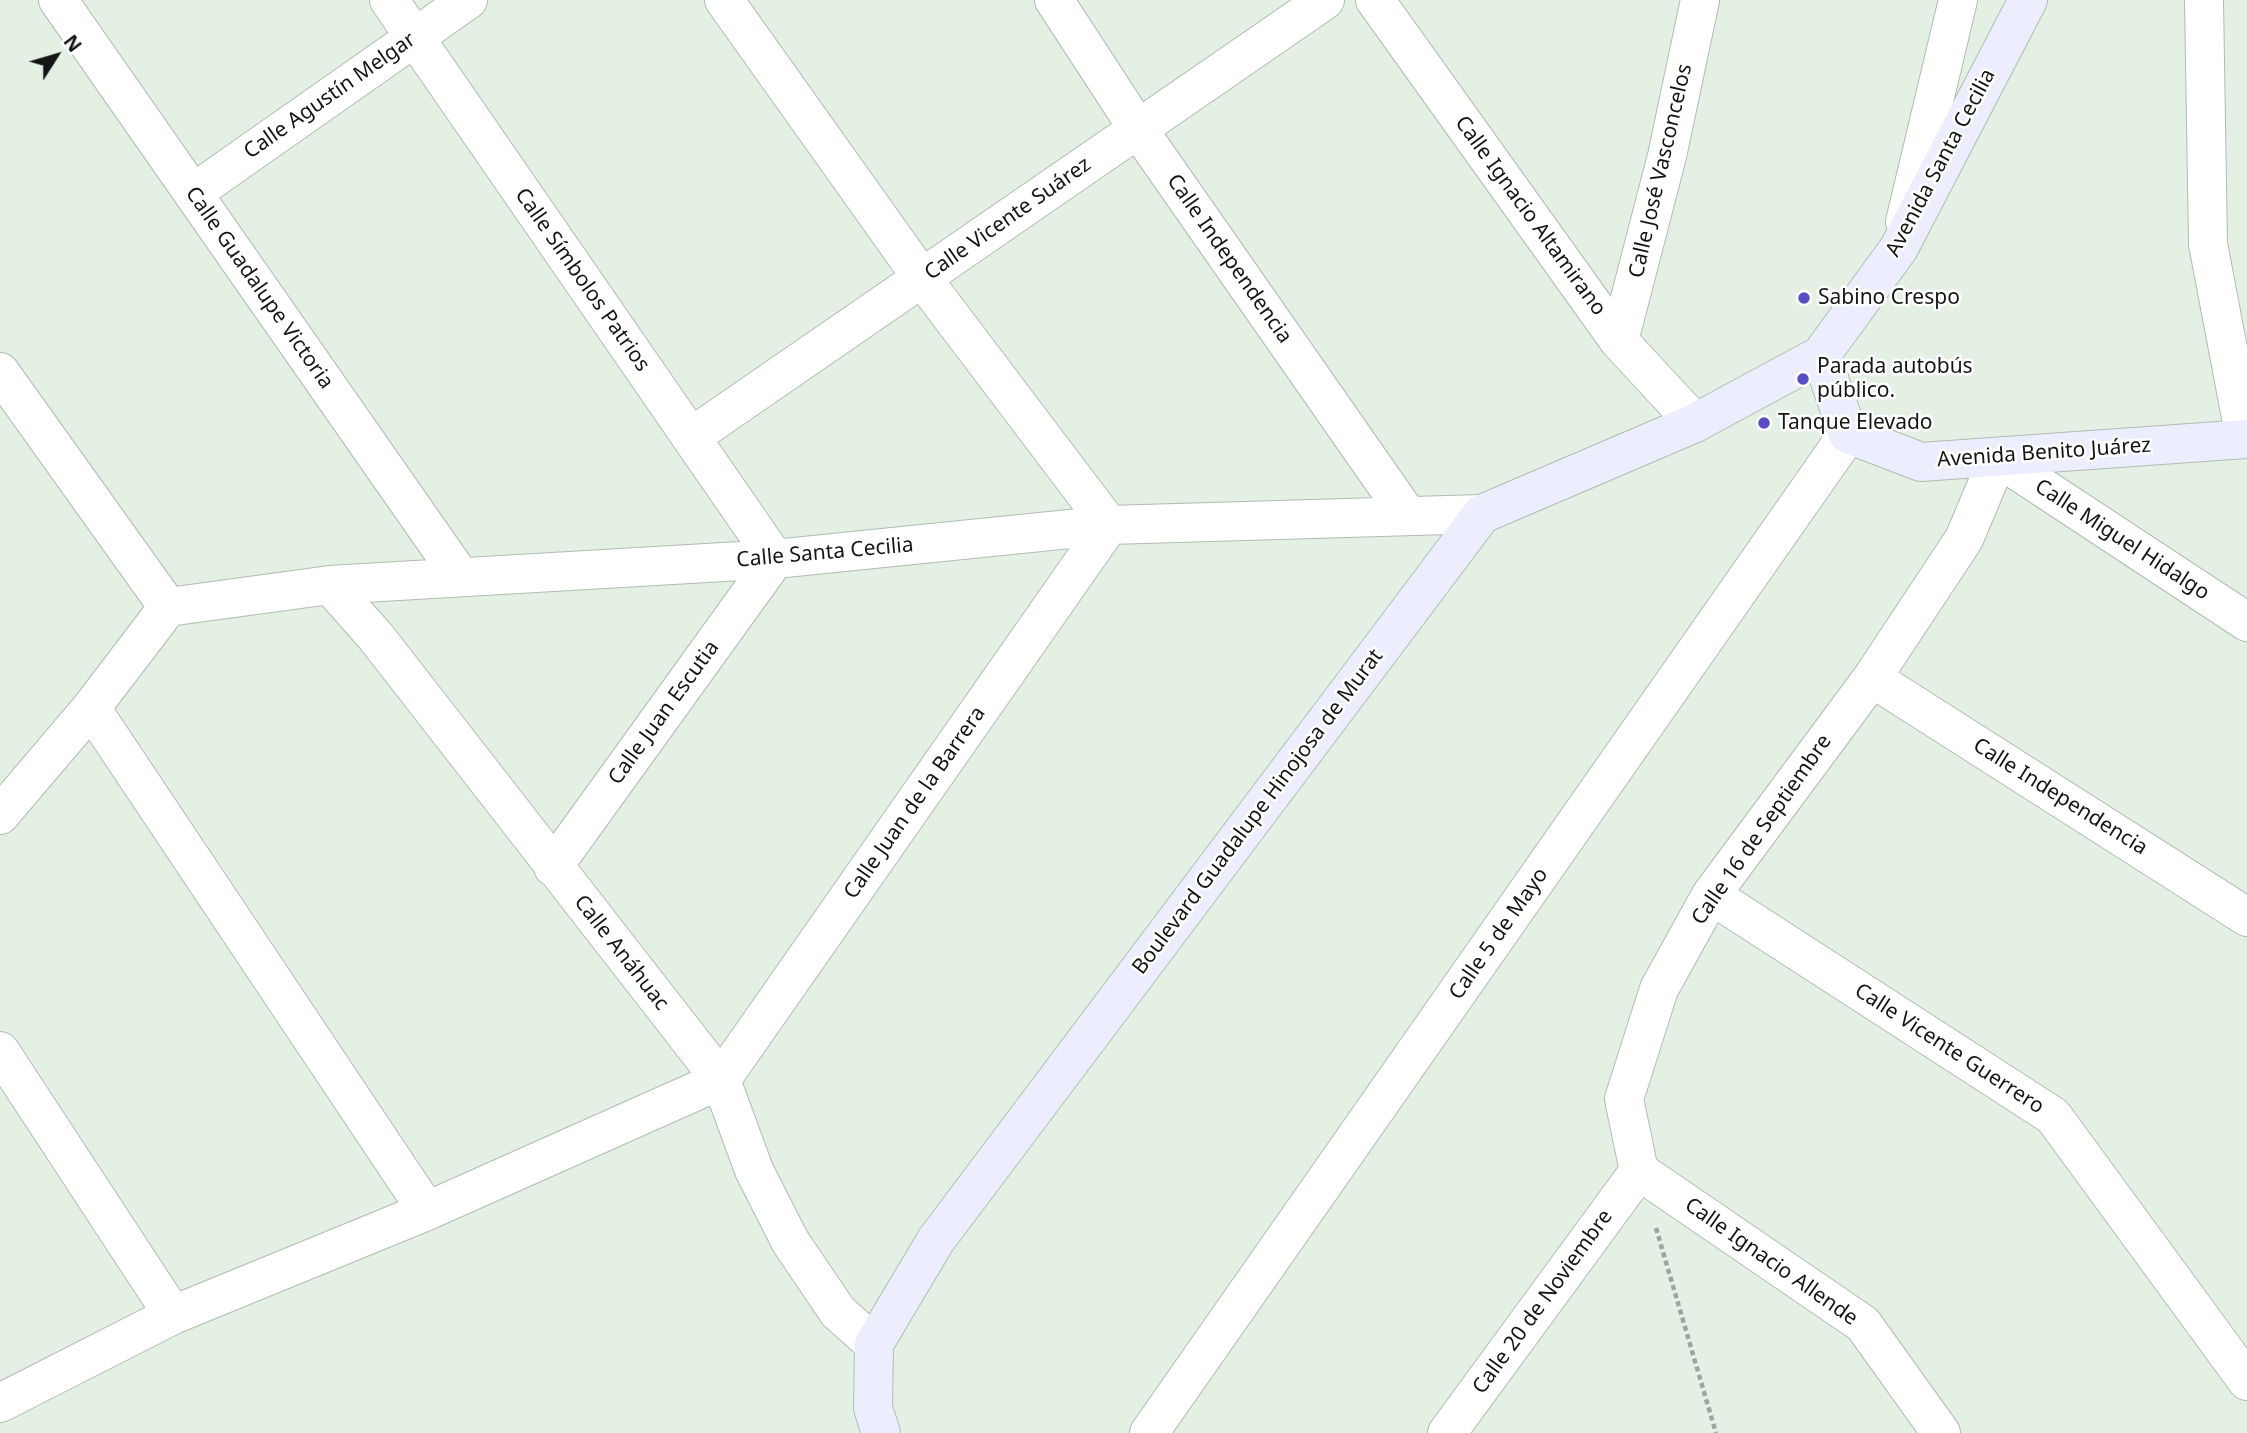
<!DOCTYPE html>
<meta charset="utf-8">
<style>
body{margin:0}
#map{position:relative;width:2247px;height:1433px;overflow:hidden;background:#e5f0e5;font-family:"Noto Sans",sans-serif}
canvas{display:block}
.north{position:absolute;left:21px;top:21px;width:70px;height:70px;-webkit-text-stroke:5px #fff;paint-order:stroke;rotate:53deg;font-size:19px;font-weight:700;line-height:28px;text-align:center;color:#131713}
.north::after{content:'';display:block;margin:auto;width:24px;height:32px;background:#131713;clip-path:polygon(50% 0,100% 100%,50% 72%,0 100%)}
</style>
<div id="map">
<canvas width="2247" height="1433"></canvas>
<div class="north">N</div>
</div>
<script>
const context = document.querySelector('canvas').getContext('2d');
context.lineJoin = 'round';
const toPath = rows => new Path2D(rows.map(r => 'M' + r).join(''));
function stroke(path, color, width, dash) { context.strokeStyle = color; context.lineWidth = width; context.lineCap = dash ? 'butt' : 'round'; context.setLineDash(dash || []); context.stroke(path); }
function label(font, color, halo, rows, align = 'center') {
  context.font = font + ' "Noto Sans",sans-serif'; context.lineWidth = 5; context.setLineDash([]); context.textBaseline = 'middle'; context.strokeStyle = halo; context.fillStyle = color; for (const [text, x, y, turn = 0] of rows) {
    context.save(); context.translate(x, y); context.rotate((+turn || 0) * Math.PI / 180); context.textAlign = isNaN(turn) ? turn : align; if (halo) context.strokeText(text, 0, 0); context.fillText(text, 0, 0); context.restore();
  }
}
const path = toPath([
 [1656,1228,1716,1433]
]);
const street = toPath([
 [58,0,460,576],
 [389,0,775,559,553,867],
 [1054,0,1138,129,1408,516],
 [1375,0,1619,341,1695,423],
 [2204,0,2208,244,2245,438],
 [193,193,468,0],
 [1905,222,1958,0],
 [1619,341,1667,156,1700,0],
 [0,372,168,607],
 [691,437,1325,0],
 [330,585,376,637,721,1080,754,1170,790,1241,838,1312,874,1344],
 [168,607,330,585,775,559,1109,525,1482,514],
 [1872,678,2247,917],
 [91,708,427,1211],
 [0,815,91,708,168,607],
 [1711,895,2053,1116,2247,1381],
 [0,1051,173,1315],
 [1639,1171,1624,1099,1659,989,1711,895,1872,678,1964,539,1998,458,2247,622],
 [1639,1171,1863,1324,1941,1433],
 [0,1403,173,1315,427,1211,721,1080,1109,525,922,278,724,0],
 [1149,1433,1848,434],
 [1447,1433,1639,1171]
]);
const secondary = toPath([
 [1821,355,1848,434,1921,462,2247,439],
 [881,1433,873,1408,874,1344,936,1240,1482,514,1695,423,1821,355,1899,248,2028,0]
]);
const markers = [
 [1804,298,7,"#574ec6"],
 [1803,379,7,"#574ec6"],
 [1764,423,7,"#574ec6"]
];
const streetNames = [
 ["Calle Agustín Melgar",330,96,-35],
 ["Avenida Santa Cecilia",1941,163,-62],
 ["Calle José Vasconcelos",1661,171,-77],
 ["Calle Ignacio Altamirano",1530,216,54],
 ["Calle Vicente Suárez",1008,219,-35],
 ["Calle Independencia",1229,259,55],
 ["Calle Símbolos Patrios",582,280,55],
 ["Calle Guadalupe Victoria",259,288,55],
 ["Avenida Benito Juárez",2044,453,-4],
 ["Calle Miguel Hidalgo",2122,540,33],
 ["Calle Santa Cecilia",825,553,-5],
 ["Calle Juan Escutia",664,713,-54],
 ["Calle Independencia",2060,797,32],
 ["Calle Juan de la Barrera",915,803,-55],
 ["Boulevard Guadalupe Hinojosa de Murat",1258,812,-53],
 ["Calle 16 de Septiembre",1762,830,-55],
 ["Calle 5 de Mayo",1499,934,-55],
 ["Calle Anáhuac",621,953,52],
 ["Calle Vicente Guerrero",1949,1049,33],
 ["Calle Ignacio Allende",1771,1262,35],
 ["Calle 20 de Noviembre",1543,1302,-54]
];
const poiNames = [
 ["Sabino Crespo",1818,298],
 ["Parada autobús",1817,367],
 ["público.",1817,391],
 ["Tanque Elevado",1778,423]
];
stroke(street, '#b1bcb1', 40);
stroke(secondary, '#b1bcb1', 40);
stroke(path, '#9ca59c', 4.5, [5, 3.5]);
stroke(street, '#fff', 38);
stroke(secondary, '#eceefe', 38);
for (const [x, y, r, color] of markers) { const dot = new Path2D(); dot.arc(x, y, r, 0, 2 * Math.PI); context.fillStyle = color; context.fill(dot); stroke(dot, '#fff', 2.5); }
label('21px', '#131713', '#fff', streetNames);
label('21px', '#131713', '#fff', poiNames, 'left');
</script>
